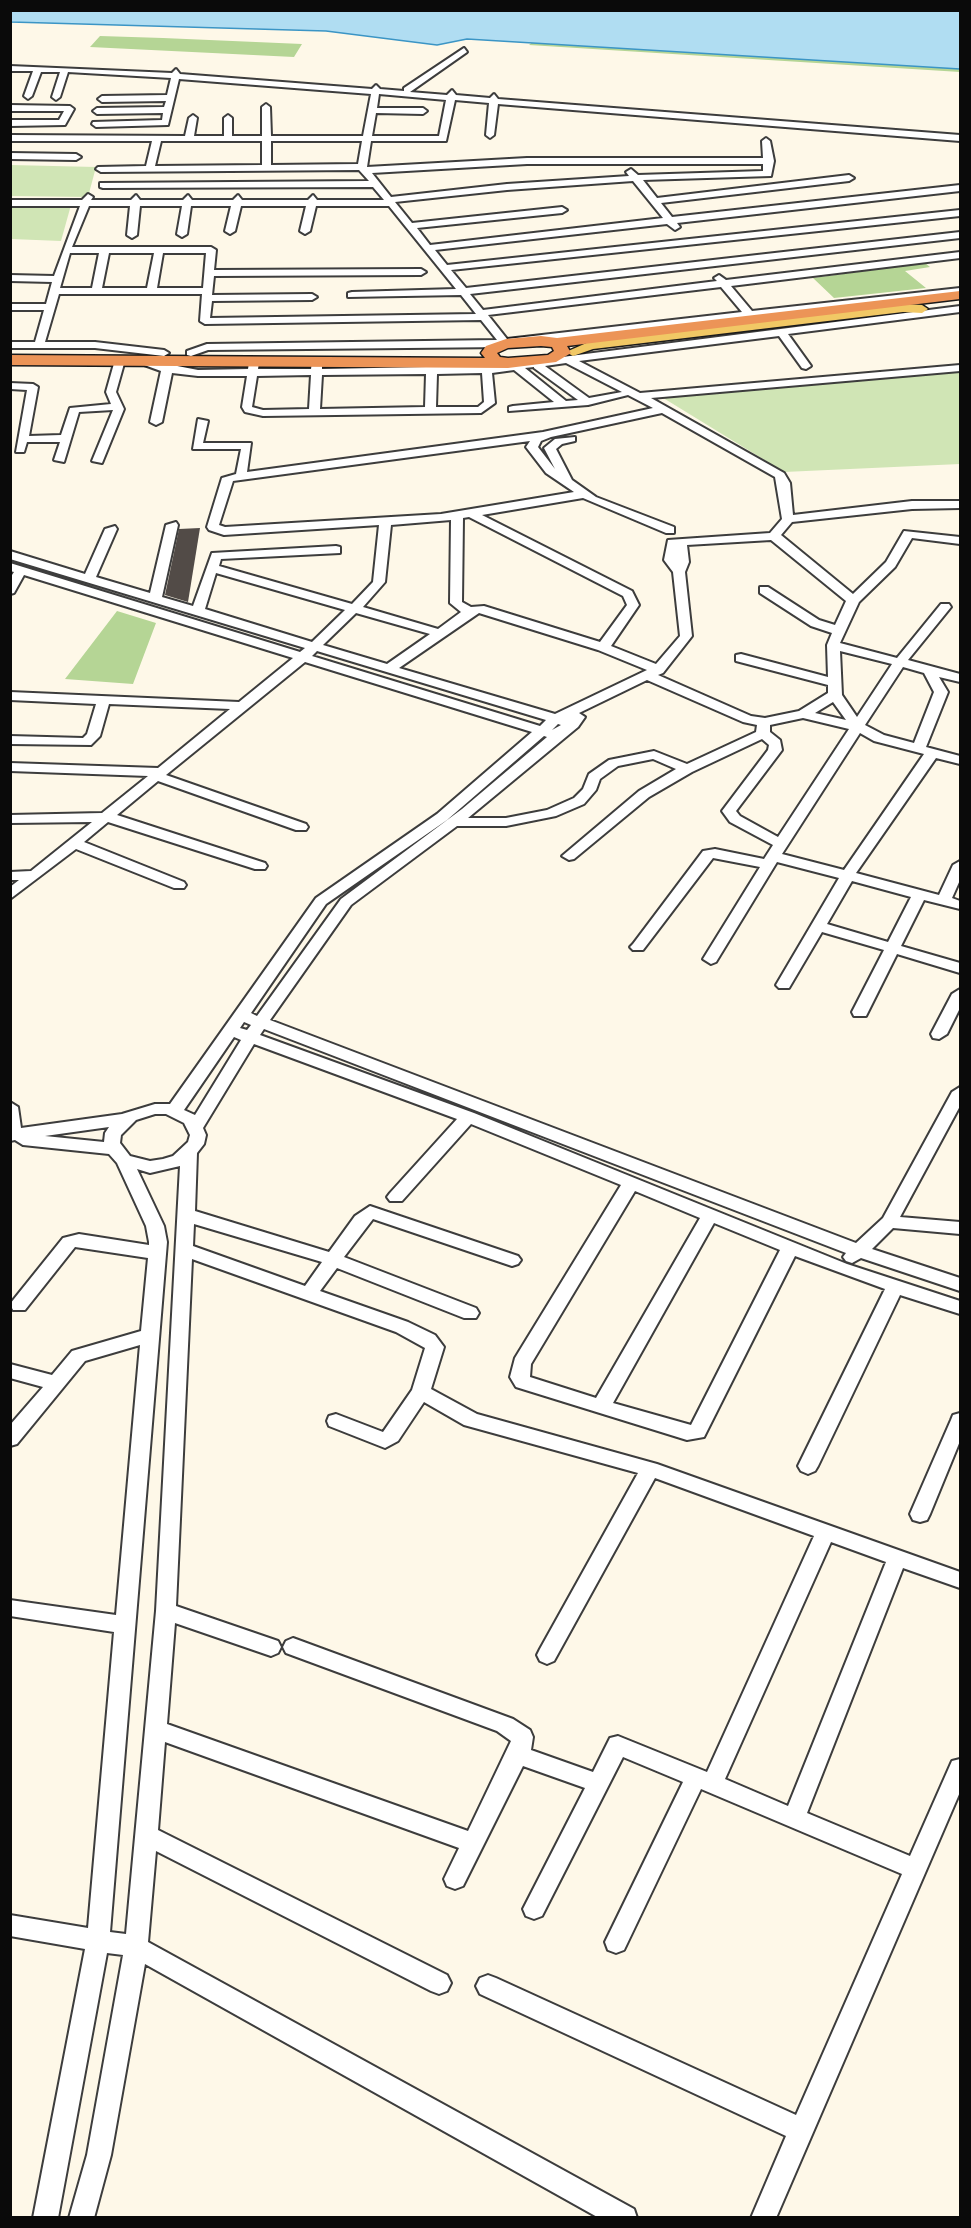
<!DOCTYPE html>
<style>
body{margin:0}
#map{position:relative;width:971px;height:2228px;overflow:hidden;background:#fef8e8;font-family:"Zilla Slab",serif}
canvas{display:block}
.frame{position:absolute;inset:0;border:12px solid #0a0a0a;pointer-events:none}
</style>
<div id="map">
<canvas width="971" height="2228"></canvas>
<div class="frame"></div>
</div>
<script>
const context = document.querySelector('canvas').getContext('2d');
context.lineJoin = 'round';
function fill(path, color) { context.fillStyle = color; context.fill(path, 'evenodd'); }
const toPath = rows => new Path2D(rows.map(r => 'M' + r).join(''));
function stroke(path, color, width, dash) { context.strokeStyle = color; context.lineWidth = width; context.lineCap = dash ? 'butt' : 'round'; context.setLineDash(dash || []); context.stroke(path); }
const green = toPath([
 [11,165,96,167,88,197,11,196],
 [71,205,61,241,11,239,11,206],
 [960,371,960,464,784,472,660,396]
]);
const forest = toPath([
 [100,36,163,38,302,44,294,57,90,47],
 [537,38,960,64,960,72,529,45],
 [925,263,930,267,905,271,926,288,834,298,813,278],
 [117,611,156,623,133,684,65,679]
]);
const water = toPath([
 [11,10,960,11,960,69,467,39,437,45,326,31,11,22,11,10]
]);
const building = toPath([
 [200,528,188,602,165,595,179,529]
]);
const minor = toPath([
 [464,48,467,52,410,92,447,95,452,90,456,95,490,98,494,94,498,99,960,135,960,141,498,104,494,135,490,138,486,135,489,103,455,100,446,141,371,141,367,167,527,158,763,158,762,141,766,138,770,141,774,161,771,176,643,180,657,198,849,175,854,178,849,181,661,203,672,217,960,185,960,191,677,223,680,227,675,230,667,224,435,250,447,265,960,210,960,216,451,270,466,288,960,232,960,238,470,294,483,310,717,281,714,278,719,275,726,280,960,252,960,258,731,286,752,311,960,288,960,294,506,347,208,350,191,356,187,355,187,351,207,344,497,340,481,320,205,324,200,321,202,294,59,294,45,342,95,342,164,350,169,353,164,356,95,348,10,348,10,342,35,342,44,310,10,310,10,304,46,304,52,282,10,281,10,275,54,276,80,206,10,206,10,200,82,200,88,194,93,197,91,200,131,200,136,195,140,200,183,200,188,195,192,200,233,200,238,195,242,200,308,200,313,195,317,200,384,200,373,187,103,188,100,187,100,183,369,181,359,170,101,172,96,169,98,167,146,166,152,141,10,141,10,135,185,136,189,118,193,115,197,118,194,136,224,136,224,118,228,115,232,118,232,136,262,136,262,107,266,104,270,107,271,136,363,136,371,94,179,79,168,125,96,127,92,124,93,122,162,120,163,113,97,114,93,111,97,108,164,107,166,101,102,102,98,99,102,96,167,95,171,78,68,72,60,97,56,100,52,97,60,72,41,72,32,96,28,99,24,96,33,71,10,71,10,66,172,73,176,69,180,74,372,89,376,85,380,89,404,91,404,88,464,48],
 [379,94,446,100,439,136,372,136,376,113,423,114,427,111,423,108,377,108,379,94],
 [161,141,262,141,262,165,155,166,161,141],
 [271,141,362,141,358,164,271,165,271,141],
 [527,164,763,164,763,171,638,175,631,169,626,172,629,176,507,184,391,197,372,173,527,164],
 [633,181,663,218,430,245,417,228,562,213,567,210,562,207,412,223,395,202,507,190,633,181],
 [89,206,130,206,127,235,132,238,137,235,140,206,182,206,177,234,182,237,187,234,191,206,231,206,225,231,230,234,235,231,241,206,306,206,300,231,305,234,310,231,316,206,389,206,456,289,352,292,348,293,348,297,461,295,476,314,210,318,212,301,312,300,317,297,312,294,212,295,214,276,421,275,426,272,421,269,214,270,216,250,211,247,72,247,89,206],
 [70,253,99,253,92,288,60,288,70,253],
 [109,253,154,253,147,288,102,288,109,253],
 [163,253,206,253,203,288,157,288,163,253],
 [721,287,742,312,507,339,488,315,721,287],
 [10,105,70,106,74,109,65,125,10,126,10,120,59,120,64,111,10,111,10,105],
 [10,153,76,154,81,157,76,160,10,159,10,153],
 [960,306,960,312,788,334,811,366,806,369,802,368,779,336,579,361,640,393,960,365,960,371,651,398,784,473,790,483,793,515,912,501,960,501,960,508,912,509,792,522,781,535,853,594,886,562,904,531,960,537,960,544,912,538,895,567,859,602,840,643,897,658,941,604,949,604,951,607,908,660,960,674,960,682,939,677,948,692,926,747,960,756,960,764,936,758,856,873,939,895,953,865,960,861,960,880,952,898,960,901,960,909,924,900,901,946,960,963,960,973,897,954,866,1016,854,1016,852,1012,884,950,822,932,789,988,779,988,776,985,839,878,777,862,716,962,711,964,703,959,760,867,713,858,643,950,633,950,630,947,633,944,703,851,715,849,764,859,773,845,730,822,722,811,768,750,769,745,762,739,692,772,649,797,574,859,569,860,562,856,639,791,676,769,653,759,618,766,600,779,596,790,584,804,556,816,506,826,457,826,351,905,270,1020,856,1243,883,1218,952,1092,960,1087,960,1106,900,1217,960,1222,960,1234,893,1228,872,1249,960,1278,960,1291,861,1258,852,1263,846,1261,843,1257,846,1253,264,1029,260,1035,474,1113,847,1264,960,1301,960,1314,900,1295,818,1466,815,1471,808,1474,801,1471,798,1466,885,1289,795,1256,704,1437,687,1440,516,1387,510,1377,515,1358,621,1185,471,1124,402,1201,390,1201,387,1197,390,1193,457,1119,254,1044,203,1128,206,1135,204,1144,197,1153,195,1211,329,1252,355,1216,370,1206,518,1256,521,1260,518,1264,512,1266,373,1219,344,1257,476,1308,479,1313,476,1318,464,1318,337,1268,320,1291,408,1322,435,1335,444,1347,431,1389,477,1414,657,1464,960,1572,960,1588,903,1568,807,1813,910,1856,952,1761,960,1759,960,1792,776,2218,751,2218,786,2136,480,1994,476,1986,480,1978,488,1975,496,1978,796,2115,902,1874,701,1789,624,1950,616,1953,608,1950,605,1942,683,1782,623,1757,542,1916,534,1919,526,1916,523,1909,585,1788,523,1766,463,1886,455,1889,447,1886,444,1879,459,1848,165,1742,158,1830,447,1975,451,1983,447,1991,439,1994,431,1991,156,1851,148,1942,634,2209,637,2218,599,2218,145,1964,111,2155,94,2218,69,2218,87,2155,123,1955,107,1953,58,2218,33,2218,85,1949,10,1936,10,1915,88,1928,114,1632,10,1616,10,1600,116,1615,140,1345,85,1361,17,1444,10,1446,10,1425,43,1387,10,1378,10,1364,52,1375,72,1351,141,1331,148,1258,75,1247,25,1310,13,1310,10,1304,63,1238,79,1234,149,1245,149,1242,146,1226,117,1163,109,1154,23,1145,15,1140,10,1141,10,1102,18,1107,21,1128,122,1114,155,1104,170,1104,316,898,437,814,532,732,305,662,166,775,306,824,308,827,306,830,296,830,158,781,117,815,265,863,267,866,265,869,255,869,108,822,84,842,184,882,186,885,184,888,174,888,76,849,10,899,10,887,19,880,10,880,10,872,31,871,92,822,10,823,10,815,102,813,148,776,10,771,10,763,158,768,230,709,109,704,100,736,91,745,10,744,10,736,83,738,87,734,96,704,10,700,10,692,239,702,293,658,24,575,14,593,10,594,10,578,14,572,10,571,10,563,300,652,305,648,10,559,10,551,85,574,105,529,115,526,117,529,96,577,150,593,166,525,176,522,178,525,162,597,193,606,212,553,336,546,340,547,340,553,221,559,219,566,352,604,373,582,379,525,224,535,209,530,207,527,222,478,236,474,241,449,193,449,198,419,208,421,203,443,251,443,247,472,543,432,653,408,628,395,588,405,509,411,509,407,513,406,554,402,514,370,492,373,495,403,481,413,263,416,245,412,242,407,247,376,198,376,172,373,162,422,156,425,150,422,161,371,136,362,136,358,198,370,248,369,249,363,254,360,259,363,258,369,311,369,312,362,317,359,322,362,322,369,426,367,427,362,432,359,437,362,437,367,481,367,481,362,486,359,490,360,492,366,960,306],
 [566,363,622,392,589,398,545,366,566,363],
 [534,367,534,368,578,400,566,401,525,368,534,367],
 [482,373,484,402,478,407,436,407,437,374,482,373],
 [426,374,425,407,320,409,322,375,426,374],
 [311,375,309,409,263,410,252,407,257,376,311,375],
 [662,413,775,477,782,519,770,533,668,540,664,560,673,572,680,636,656,664,611,646,639,605,632,591,482,515,583,498,666,533,674,533,674,527,596,497,572,480,556,449,562,444,575,441,575,437,555,439,544,448,555,469,538,447,541,441,551,437,662,413],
 [530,441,526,447,546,473,574,492,441,514,225,527,219,525,233,481,530,441],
 [469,517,623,596,627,605,600,642,484,606,471,607,462,602,463,518,469,517],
 [451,520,450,603,461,612,438,629,363,607,385,582,391,525,451,520],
 [771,540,846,601,835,625,819,620,768,587,760,587,760,593,811,626,832,633,827,645,828,677,741,654,736,655,736,661,828,685,828,693,799,711,765,718,751,716,658,675,663,673,692,636,685,572,689,562,687,545,771,540],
 [216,573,345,610,312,642,205,609,216,573],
 [356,613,430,634,387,664,323,645,356,613],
 [479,613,598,650,647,670,555,714,399,668,479,613],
 [317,651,546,720,540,726,312,656,317,651],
 [840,651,892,664,857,717,842,695,840,651],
 [903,667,924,673,934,692,914,743,884,735,865,725,903,667],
 [647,680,743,722,757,725,756,732,687,764,654,751,609,760,589,774,583,789,574,798,547,810,506,818,468,818,578,727,585,717,579,713,647,680],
 [833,702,846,720,815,713,833,702],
 [803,718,849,729,778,837,740,816,736,811,782,750,780,740,770,732,770,725,803,718],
 [558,724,561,725,552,730,558,724],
 [860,733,874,741,924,754,844,870,782,854,860,733],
 [544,736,547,737,462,809,341,899,257,1016,251,1013,326,904,447,820,544,736],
 [852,881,911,897,888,942,827,924,852,881],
 [244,1022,251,1025,247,1030,240,1028,244,1022],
 [234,1037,241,1040,195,1115,184,1110,234,1037],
 [155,1114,166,1114,184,1123,190,1135,188,1142,173,1156,163,1159,150,1161,130,1156,120,1143,121,1135,136,1120,155,1114],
 [109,1127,105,1133,104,1142,45,1136,109,1127],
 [180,1166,156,1611,126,1934,110,1932,167,1242,164,1226,137,1169,150,1173,180,1166],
 [635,1191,700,1218,596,1398,530,1377,531,1364,635,1191],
 [714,1223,780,1250,691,1425,613,1403,714,1223],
 [194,1224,322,1262,305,1286,193,1246,194,1224],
 [192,1259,396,1332,425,1348,412,1390,383,1432,336,1414,329,1416,327,1421,329,1426,385,1448,398,1441,424,1402,464,1425,638,1473,540,1649,537,1655,540,1661,547,1664,554,1661,655,1478,814,1536,707,1772,618,1736,610,1738,593,1772,531,1750,533,1737,530,1730,513,1719,293,1638,286,1641,283,1647,286,1653,497,1731,511,1741,468,1831,167,1724,175,1623,271,1656,278,1653,281,1647,278,1641,176,1606,192,1259],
 [831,1542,886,1562,788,1806,725,1779,831,1542],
 [120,357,125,360,116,392,124,409,102,463,92,461,113,410,79,412,64,462,54,460,60,442,27,442,24,452,16,452,27,390,10,389,10,383,33,384,38,387,29,436,61,435,70,408,111,404,106,392,115,360,120,357],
 [960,989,960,1008,947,1034,939,1039,933,1038,931,1034,952,994,960,989],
 [960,1413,960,1441,930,1514,927,1520,920,1522,913,1520,910,1514,951,1420,953,1415,960,1413]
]);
const major = toPath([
 [903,304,922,305,928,309,922,313,903,312,593,349,573,356,566,352,591,341,903,304]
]);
const highway = toPath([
 [960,291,960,299,567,346,571,353,556,362,508,368,10,365,10,355,485,358,481,353,486,346,506,339,541,336,557,338,960,291],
 [541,346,552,347,554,351,548,355,508,358,500,357,497,353,508,348,541,346]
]);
fill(green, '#d0e5b5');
fill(forest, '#b5d595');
fill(water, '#b0ddf2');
stroke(water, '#3b95c5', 1.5);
fill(building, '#524b47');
stroke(minor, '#3d3d3d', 4);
stroke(major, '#1b1b1b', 3);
stroke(highway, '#1b1b1b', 3);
fill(minor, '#fff');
fill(major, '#f1c865');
fill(highway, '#ec9457');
</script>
